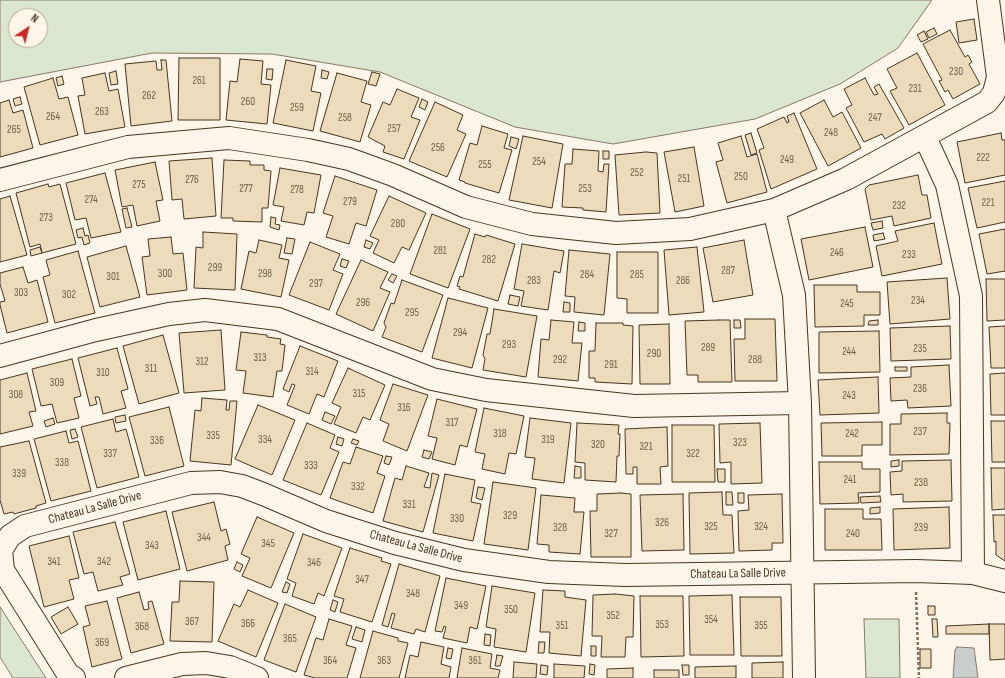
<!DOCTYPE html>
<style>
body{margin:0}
#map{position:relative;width:1005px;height:678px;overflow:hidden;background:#fbf6e9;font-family:"Sofia Sans Condensed",sans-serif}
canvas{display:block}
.north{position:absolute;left:8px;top:8px;width:40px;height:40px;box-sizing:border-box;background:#fbf6e9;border:1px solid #b4a999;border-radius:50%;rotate:35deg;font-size:11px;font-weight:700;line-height:16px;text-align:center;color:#4a3520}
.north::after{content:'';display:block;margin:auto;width:14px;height:18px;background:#c62828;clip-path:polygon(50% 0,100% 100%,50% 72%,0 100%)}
</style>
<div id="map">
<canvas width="1005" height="678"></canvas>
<div class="north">N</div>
</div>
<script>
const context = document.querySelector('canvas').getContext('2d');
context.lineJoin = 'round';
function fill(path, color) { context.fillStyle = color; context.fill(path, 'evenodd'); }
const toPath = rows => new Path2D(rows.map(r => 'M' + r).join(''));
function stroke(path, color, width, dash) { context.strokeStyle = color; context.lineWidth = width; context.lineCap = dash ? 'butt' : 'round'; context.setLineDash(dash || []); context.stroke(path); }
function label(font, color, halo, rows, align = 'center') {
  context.font = font + ' "Sofia Sans Condensed",sans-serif'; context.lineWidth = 3; context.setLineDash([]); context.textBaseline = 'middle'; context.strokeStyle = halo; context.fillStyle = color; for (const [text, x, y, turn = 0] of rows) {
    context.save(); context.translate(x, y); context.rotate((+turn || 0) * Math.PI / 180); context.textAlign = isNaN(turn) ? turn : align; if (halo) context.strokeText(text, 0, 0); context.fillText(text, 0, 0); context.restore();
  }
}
const green = toPath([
 [0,0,932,0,898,48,840,84,755,119,613,144,515,127,380,72,272,54,152,53,0,82,0,0],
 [16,16,40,16,40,40,16,40,16,16],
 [0,607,46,678,13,678,0,657,0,607],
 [864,619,899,619,900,678,866,678,864,619]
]);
const water = toPath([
 [957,647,974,648,978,678,953,678,955,650,957,647]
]);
const building = toPath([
 [974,19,977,40,959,43,956,22,974,19],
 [934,28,937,34,929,38,926,32,934,28],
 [950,30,965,57,968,55,972,62,969,64,980,84,953,99,948,90,945,92,939,81,942,80,923,44,950,30],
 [924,31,928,39,921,42,917,35,924,31],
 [917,53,945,105,909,125,890,91,897,88,887,69,917,53],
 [179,58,220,58,220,120,178,120,179,58],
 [240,59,263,61,261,84,271,85,267,124,226,120,230,81,237,82,240,59],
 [161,60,166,60,172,121,131,126,125,64,156,61,157,70,162,70,161,60],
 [286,60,316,66,311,91,321,93,313,131,273,123,286,60],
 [267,69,273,69,272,80,266,79,267,69],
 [322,70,329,72,327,79,321,78,322,70],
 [116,71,118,84,111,85,109,73,116,71],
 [372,72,380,74,376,86,368,84,372,72],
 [105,73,109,91,118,89,125,127,85,134,78,96,85,95,82,78,105,73],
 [337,73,367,81,361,102,371,105,360,142,320,131,337,73],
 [62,76,64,84,58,86,56,78,62,76],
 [53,78,59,99,68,97,78,135,40,145,24,87,53,78],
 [865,78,874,95,878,94,874,87,879,84,904,128,885,139,882,134,864,142,846,108,852,105,844,89,865,78],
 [397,89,419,98,411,117,420,120,404,159,383,152,385,146,368,137,383,102,390,105,397,89],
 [20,97,22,104,15,106,13,99,20,97],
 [422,99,428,102,425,110,419,107,422,99],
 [9,100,13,113,23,110,33,148,0,157,0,103,9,100],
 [824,100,833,117,842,112,861,148,828,166,800,113,824,100],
 [435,102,463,115,457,130,466,134,447,177,409,161,435,102],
 [794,113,817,169,771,189,759,150,764,148,757,129,784,117,787,123,789,122,787,116,794,113],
 [482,126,508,134,504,148,512,150,499,193,465,183,465,182,459,180,470,143,477,145,482,126],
 [751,133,757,153,751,155,745,135,751,133],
 [1001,133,1002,140,1005,140,1005,175,965,183,957,142,1001,133],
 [523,136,563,144,552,208,509,200,523,136],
 [741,136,747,157,757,154,767,192,727,203,716,162,723,160,718,143,741,136],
 [511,137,519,139,516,149,509,146,511,137],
 [694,147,704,206,675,212,664,152,694,147],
 [573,149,599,151,598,171,603,172,604,164,609,164,606,212,583,210,583,208,562,207,565,164,572,164,573,149],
 [603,151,609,151,609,159,603,159,603,151],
 [646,152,657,153,660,213,619,215,615,155,646,152],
 [212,158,216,216,184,219,182,199,172,200,169,161,212,158],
 [224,160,250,161,250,165,264,165,264,170,271,171,268,208,262,208,262,222,233,221,233,218,221,218,224,160],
 [155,162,163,200,156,201,160,221,137,226,133,205,122,207,115,170,155,162],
 [280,168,321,175,314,213,307,212,304,225,281,221,284,207,273,205,280,168],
 [105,173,121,232,91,238,86,218,75,220,66,183,105,173],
 [918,175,922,195,927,195,931,218,894,226,892,216,871,220,865,189,869,185,918,175],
 [335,176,377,190,366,226,356,223,349,244,326,237,333,216,323,213,335,176],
 [1005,181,1005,222,977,228,968,188,1005,181],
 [48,184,49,187,60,184,76,244,42,253,40,244,30,247,16,193,48,184],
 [10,196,27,255,0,262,0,199,10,196],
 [389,196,426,213,409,250,402,247,394,263,373,253,379,240,370,236,389,196],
 [127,208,132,227,126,228,122,209,127,208],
 [432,214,470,229,448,288,410,274,432,214],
 [271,217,276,218,275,224,280,225,279,230,270,227,271,217],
 [882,221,883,228,873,230,871,223,882,221],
 [934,223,942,264,882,276,876,246,898,241,895,231,934,223],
 [865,227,873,267,809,280,801,239,865,227],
 [83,228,85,236,88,235,90,243,84,245,82,237,78,238,76,230,83,228],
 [1005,229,1005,271,987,274,979,234,1005,229],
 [203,232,237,234,235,290,194,288,196,247,203,248,203,232],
 [883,233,885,239,874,241,873,235,883,233],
 [475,234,485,237,486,235,515,244,498,301,459,289,460,287,457,286,460,276,463,277,475,234],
 [171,237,173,254,183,253,187,290,147,295,142,257,150,256,148,239,171,237],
 [287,238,295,239,292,254,284,253,287,238],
 [259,240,282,245,279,258,289,260,281,297,241,289,249,251,256,253,259,240],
 [366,240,373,243,370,249,364,247,366,240],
 [744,240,753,295,713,302,703,248,744,240],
 [310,242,340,254,333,270,343,274,329,310,289,295,310,242],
 [522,244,564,251,560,273,554,271,548,310,521,306,524,291,514,289,522,244],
 [126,246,140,297,100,307,87,257,126,246],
 [40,247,42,253,31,256,30,250,40,247],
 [697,247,704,312,669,315,664,250,697,247],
 [569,250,610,254,604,315,574,312,575,297,565,296,569,250],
 [78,251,95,313,55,323,43,277,50,275,46,260,78,251],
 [617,252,658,252,658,313,627,313,627,299,617,298,617,252],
 [342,259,349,261,346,268,340,266,342,259],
 [361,260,388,272,380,288,390,292,373,331,336,314,361,260],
 [23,267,28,283,37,280,48,322,7,333,0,305,0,302,5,301,0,284,0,273,23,267],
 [392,274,397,276,393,283,388,280,392,274],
 [947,278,950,319,890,324,887,282,947,278],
 [986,279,1005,279,1005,320,987,321,986,279],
 [402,280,443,295,422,352,382,337,386,327,384,323,391,303,394,304,402,280],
 [814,285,857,285,857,292,880,292,880,315,864,315,864,326,815,327,814,285],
 [510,295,520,297,518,306,508,304,510,295],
 [448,298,488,308,472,368,432,358,448,298],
 [564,302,570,303,570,312,563,312,564,302],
 [494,309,537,316,526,377,483,370,485,359,483,355,487,334,490,334,494,309],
 [745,319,775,319,777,381,735,381,734,339,745,339,745,319],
 [551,320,574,322,572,343,582,343,578,381,538,377,541,339,549,340,551,320],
 [719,320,730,320,732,382,698,382,698,375,687,375,685,321,719,320],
 [734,320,740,320,741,328,734,328,734,320],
 [878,320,878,325,868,325,869,321,878,320],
 [579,322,585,323,585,331,578,331,579,322],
 [596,323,623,323,623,325,633,326,632,384,595,382,595,378,589,378,589,351,595,351,596,323],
 [669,324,670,384,640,384,639,325,669,324],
 [950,326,951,359,891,361,890,328,950,326],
 [1005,326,1005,368,991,368,989,327,1005,326],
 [221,330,225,390,184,393,179,333,221,330],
 [879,331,880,372,819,373,819,332,879,331],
 [241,332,267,335,267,337,281,339,280,344,285,345,282,371,277,371,273,397,243,393,246,371,236,370,241,332],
 [163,335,179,393,139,404,123,346,163,335],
 [300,346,338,361,324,397,317,394,309,414,287,405,295,385,292,384,289,392,283,389,300,346],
 [117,348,128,389,121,391,126,408,103,414,99,397,95,397,97,404,90,406,78,358,117,348],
 [72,359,81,396,74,398,79,418,57,423,52,404,41,406,32,369,72,359],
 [949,365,951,406,908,408,907,400,891,401,890,378,911,377,911,367,949,365],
 [895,367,907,367,907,371,895,371,895,367],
 [348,368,385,385,370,420,363,417,356,433,334,424,341,407,332,403,348,368],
 [27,373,36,411,29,412,33,426,0,434,0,380,27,373],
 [1005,373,1005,415,991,415,990,374,1005,373],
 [878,377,879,413,820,415,818,380,878,377],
 [393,384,428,395,407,451,383,441,389,424,380,420,393,384],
 [202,398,227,400,226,410,229,410,230,401,237,401,231,465,190,461,195,410,201,411,202,398],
 [437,399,477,409,467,447,460,445,455,465,432,459,437,438,428,436,437,399],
 [258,405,295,420,272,475,235,459,258,405],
 [169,407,184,466,145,476,129,417,169,407],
 [484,408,524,416,516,454,509,453,505,474,482,469,485,454,475,452,484,408],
 [325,412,335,416,331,424,322,420,325,412],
 [947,413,947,423,950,423,949,454,890,455,890,424,901,424,901,414,947,413],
 [125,415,126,421,116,423,115,417,125,415],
 [53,418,55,424,46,427,44,421,53,418],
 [530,418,571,423,564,483,532,479,535,458,525,457,530,418],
 [113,419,116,432,126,429,139,477,97,488,81,427,113,419],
 [991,421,1005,421,1005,462,992,462,991,421],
 [882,422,882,445,862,445,862,456,822,456,821,423,882,422],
 [307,423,335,435,330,448,339,452,321,495,283,480,307,423],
 [577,423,619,425,618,434,620,434,619,456,617,456,616,482,585,480,585,463,575,462,577,423],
 [760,423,762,483,731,484,731,462,720,463,719,424,760,423],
 [672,425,714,425,715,482,672,482,672,425],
 [667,427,668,466,660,467,661,484,637,484,637,467,633,467,633,474,626,474,625,429,667,427],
 [75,429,78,437,72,439,70,430,75,429],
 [66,431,69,443,78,441,91,491,51,501,34,439,66,431],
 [338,437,344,439,342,446,336,444,338,437],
 [353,439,359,441,357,445,351,443,353,439],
 [29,441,46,503,36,506,36,508,14,514,13,512,4,514,0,500,0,447,29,441],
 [356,447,383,456,377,473,385,476,373,513,330,498,343,462,350,464,356,447],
 [424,450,432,452,429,459,422,457,424,450],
 [386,456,392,457,389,465,384,463,386,456],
 [899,460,899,466,891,467,891,461,899,460],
 [951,460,952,501,903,502,903,494,891,495,890,472,902,471,902,461,951,460],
 [819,462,862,462,862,469,880,469,880,492,858,493,859,503,820,504,819,462],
 [406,466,429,473,424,487,430,488,432,473,439,475,423,532,383,521,395,478,402,480,406,466],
 [575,466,581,467,581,478,574,478,575,466],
 [991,468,1005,468,1005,509,992,510,991,468],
 [717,469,725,469,725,482,718,482,717,469],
 [445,474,475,480,471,502,481,504,473,541,433,533,445,474],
 [493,482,536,488,528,550,484,544,493,482],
 [478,487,485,488,482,500,476,498,478,487],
 [722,492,723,515,732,515,734,553,690,554,689,493,722,492],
 [726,492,732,492,733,505,726,505,726,492],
 [621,493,631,494,631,557,591,557,590,511,597,511,597,494,621,493],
 [738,493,744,493,744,503,738,503,738,493],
 [683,494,684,550,642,551,640,495,683,494],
 [782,494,783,543,772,543,772,550,739,551,738,511,749,510,748,495,782,494],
 [541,495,575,498,574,512,584,512,580,554,549,552,549,545,537,544,541,495],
 [880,496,881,502,861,503,860,497,880,496],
 [214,502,221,531,226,529,230,544,225,546,228,560,187,571,172,512,214,502],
 [880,507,880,513,870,514,870,508,880,507],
 [949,507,950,548,894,550,893,509,949,507],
 [825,509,863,509,863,519,881,519,882,550,825,550,825,509],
 [166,511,180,569,138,580,123,522,166,511],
 [993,515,1005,515,1005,561,996,555,996,541,994,542,993,515],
 [257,517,294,533,271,588,242,576,250,558,241,554,257,517],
 [115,522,130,574,120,577,123,585,98,591,93,572,84,574,73,532,115,522],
 [303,534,342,548,324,596,318,593,314,604,292,596,296,583,287,579,303,534],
 [69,536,79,578,69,580,74,599,44,607,29,546,69,536],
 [350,548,382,558,381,561,391,564,372,622,340,612,344,599,334,596,350,548],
 [237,562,243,565,240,572,234,569,237,562],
 [399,564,440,576,425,632,416,629,414,634,391,628,395,614,392,613,388,627,382,625,399,564],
 [446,578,486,586,477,629,470,627,467,643,443,638,446,627,444,626,442,632,435,631,446,578],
 [180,581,214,582,212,642,170,641,172,602,179,602,180,581],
 [286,582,290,584,287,593,282,592,286,582],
 [492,586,535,593,526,652,494,647,496,629,486,627,492,586],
 [248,590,278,603,256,657,218,641,234,604,240,607,248,590],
 [543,590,565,591,565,597,586,600,581,656,549,653,550,632,540,632,543,590],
 [139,592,144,610,149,609,148,602,152,601,164,644,131,653,117,598,139,592],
 [615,594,634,596,633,637,626,637,625,657,601,657,602,636,592,636,593,595,615,594],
 [732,595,734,655,690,655,689,596,732,595],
 [640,596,683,596,684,656,641,657,640,596],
 [740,597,781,597,782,656,741,656,740,597],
 [333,600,338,602,335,612,330,610,333,600],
 [107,601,122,659,92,667,83,627,90,625,85,606,107,601],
 [285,604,316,617,296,672,264,660,285,604],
 [928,606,935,606,935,615,928,615,928,606],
 [68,607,78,624,61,634,51,617,68,607],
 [329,619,352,626,346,645,356,648,347,678,315,678,304,675,316,638,323,640,329,619],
 [932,619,937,619,938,637,933,637,932,619],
 [989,624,1005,624,1005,659,990,660,989,624],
 [989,624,989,634,946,634,946,626,989,624],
 [356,627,365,630,362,642,352,639,356,627],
 [373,631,398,638,398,641,408,643,399,678,360,678,373,631],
 [485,634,491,635,490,646,484,645,485,634],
 [421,642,444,647,441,664,451,667,449,678,405,678,410,655,418,657,421,642],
 [539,642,545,642,544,653,538,653,539,642],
 [591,646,596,646,596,656,591,656,591,646],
 [448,648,453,649,451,659,446,658,448,648],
 [462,648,492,654,490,668,500,670,498,678,457,678,462,648],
 [920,649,931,649,931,668,920,668,920,649],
 [497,655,503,656,500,666,495,666,497,655],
 [514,662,537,664,536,678,513,678,514,662],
 [783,662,783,678,752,678,752,663,783,662],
 [554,664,585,666,584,678,554,678,554,664],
 [590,664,595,665,594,675,589,674,590,664],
 [541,665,548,666,547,675,540,674,541,665],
 [682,665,689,665,689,675,683,675,682,665],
 [736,666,736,678,695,678,695,667,736,666],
 [633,668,633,678,607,678,607,669,633,668],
 [654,670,679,670,679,678,654,678,654,670]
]);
const path = toPath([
 [916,592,919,678]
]);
const minor = toPath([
 [925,137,947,185,971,296,973,573],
 [0,180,128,147,229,138,308,150,349,159,393,175,466,207,532,224,616,233,690,229,774,210,846,179,987,102,994,93,998,77,988,0],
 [774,210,794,295,800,403,804,678],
 [0,356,96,330,169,314,205,310,278,319,432,379,486,390,634,406,800,403],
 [74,678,68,674,3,570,1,550,10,536,25,526,191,483,220,482,242,486,263,494,326,521,395,543,464,560,549,572,625,575,916,571,973,573,1005,581],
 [126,678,182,664,206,663,230,667,257,678]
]);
const numberNames = [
 ["230",956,72],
 ["261",199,81],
 ["231",915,89],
 ["262",149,96],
 ["260",248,102],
 ["259",297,108],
 ["263",102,112],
 ["264",53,117],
 ["258",345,118],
 ["247",875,118],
 ["257",394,129],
 ["265",14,130],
 ["248",831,133],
 ["256",438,148],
 ["222",983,158],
 ["249",787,160],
 ["254",539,162],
 ["255",485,165],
 ["252",637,173],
 ["250",741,177],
 ["251",684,179],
 ["276",192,180],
 ["275",139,185],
 ["277",246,189],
 ["253",585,189],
 ["278",297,190],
 ["274",91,200],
 ["279",350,202],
 ["221",988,203],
 ["232",899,206],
 ["273",46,218],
 ["280",398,224],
 ["281",440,251],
 ["246",837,253],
 ["233",909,255],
 ["282",489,260],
 ["299",215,268],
 ["287",728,271],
 ["300",165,274],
 ["298",265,274],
 ["284",587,275],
 ["285",637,275],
 ["301",113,277],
 ["283",534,281],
 ["286",683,281],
 ["297",316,284],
 ["303",21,293],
 ["302",69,295],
 ["234",918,301],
 ["296",363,303],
 ["245",847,304],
 ["295",412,313],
 ["294",460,333],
 ["293",509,345],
 ["289",708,348],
 ["235",920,349],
 ["244",849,352],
 ["290",654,354],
 ["313",260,358],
 ["292",560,360],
 ["288",755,360],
 ["312",202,362],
 ["291",611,365],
 ["311",151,369],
 ["314",312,372],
 ["310",103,373],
 ["309",57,383],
 ["236",920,389],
 ["315",359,394],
 ["308",16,395],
 ["243",849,396],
 ["316",404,408],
 ["317",452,423],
 ["237",920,432],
 ["318",500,434],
 ["242",852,434],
 ["335",213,436],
 ["334",265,440],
 ["319",548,440],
 ["336",157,441],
 ["323",740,443],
 ["320",598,445],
 ["321",646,447],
 ["337",110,454],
 ["322",693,454],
 ["338",62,463],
 ["333",311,466],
 ["339",19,474],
 ["241",850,480],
 ["238",921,483],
 ["332",358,487],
 ["331",409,505],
 ["329",510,516],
 ["330",457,519],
 ["326",662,523],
 ["325",711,527],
 ["324",761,527],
 ["328",560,528],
 ["239",921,528],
 ["327",611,534],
 ["240",853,534],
 ["344",204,538],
 ["345",268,544],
 ["343",152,546],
 ["341",54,562],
 ["342",104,562],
 ["346",314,563],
 ["347",362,580],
 ["348",413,594],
 ["349",461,606],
 ["350",511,610],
 ["352",613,616],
 ["354",711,620],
 ["367",192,622],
 ["366",248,624],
 ["353",662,625],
 ["351",562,626],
 ["355",761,626],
 ["368",142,627],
 ["365",290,639],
 ["369",102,643],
 ["364",330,661],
 ["363",384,661],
 ["361",475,661]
];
const streetNames = [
 ["Chateau La Salle Drive",95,508,-15],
 ["Chateau La Salle Drive",416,547,15],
 ["Chateau La Salle Drive",738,574,-1]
];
fill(green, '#dce7d0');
stroke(green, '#887966', 1);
fill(water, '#c9cecd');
stroke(water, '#887966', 1);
fill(building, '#ecdcbc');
stroke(building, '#4a3520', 1);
stroke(minor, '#4a3520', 24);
stroke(path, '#7f6f5c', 2.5, [3, 2]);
stroke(minor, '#fbf6e9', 22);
label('11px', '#725f47', null, numberNames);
label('13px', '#4a3520', '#fbf6e9', streetNames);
</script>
